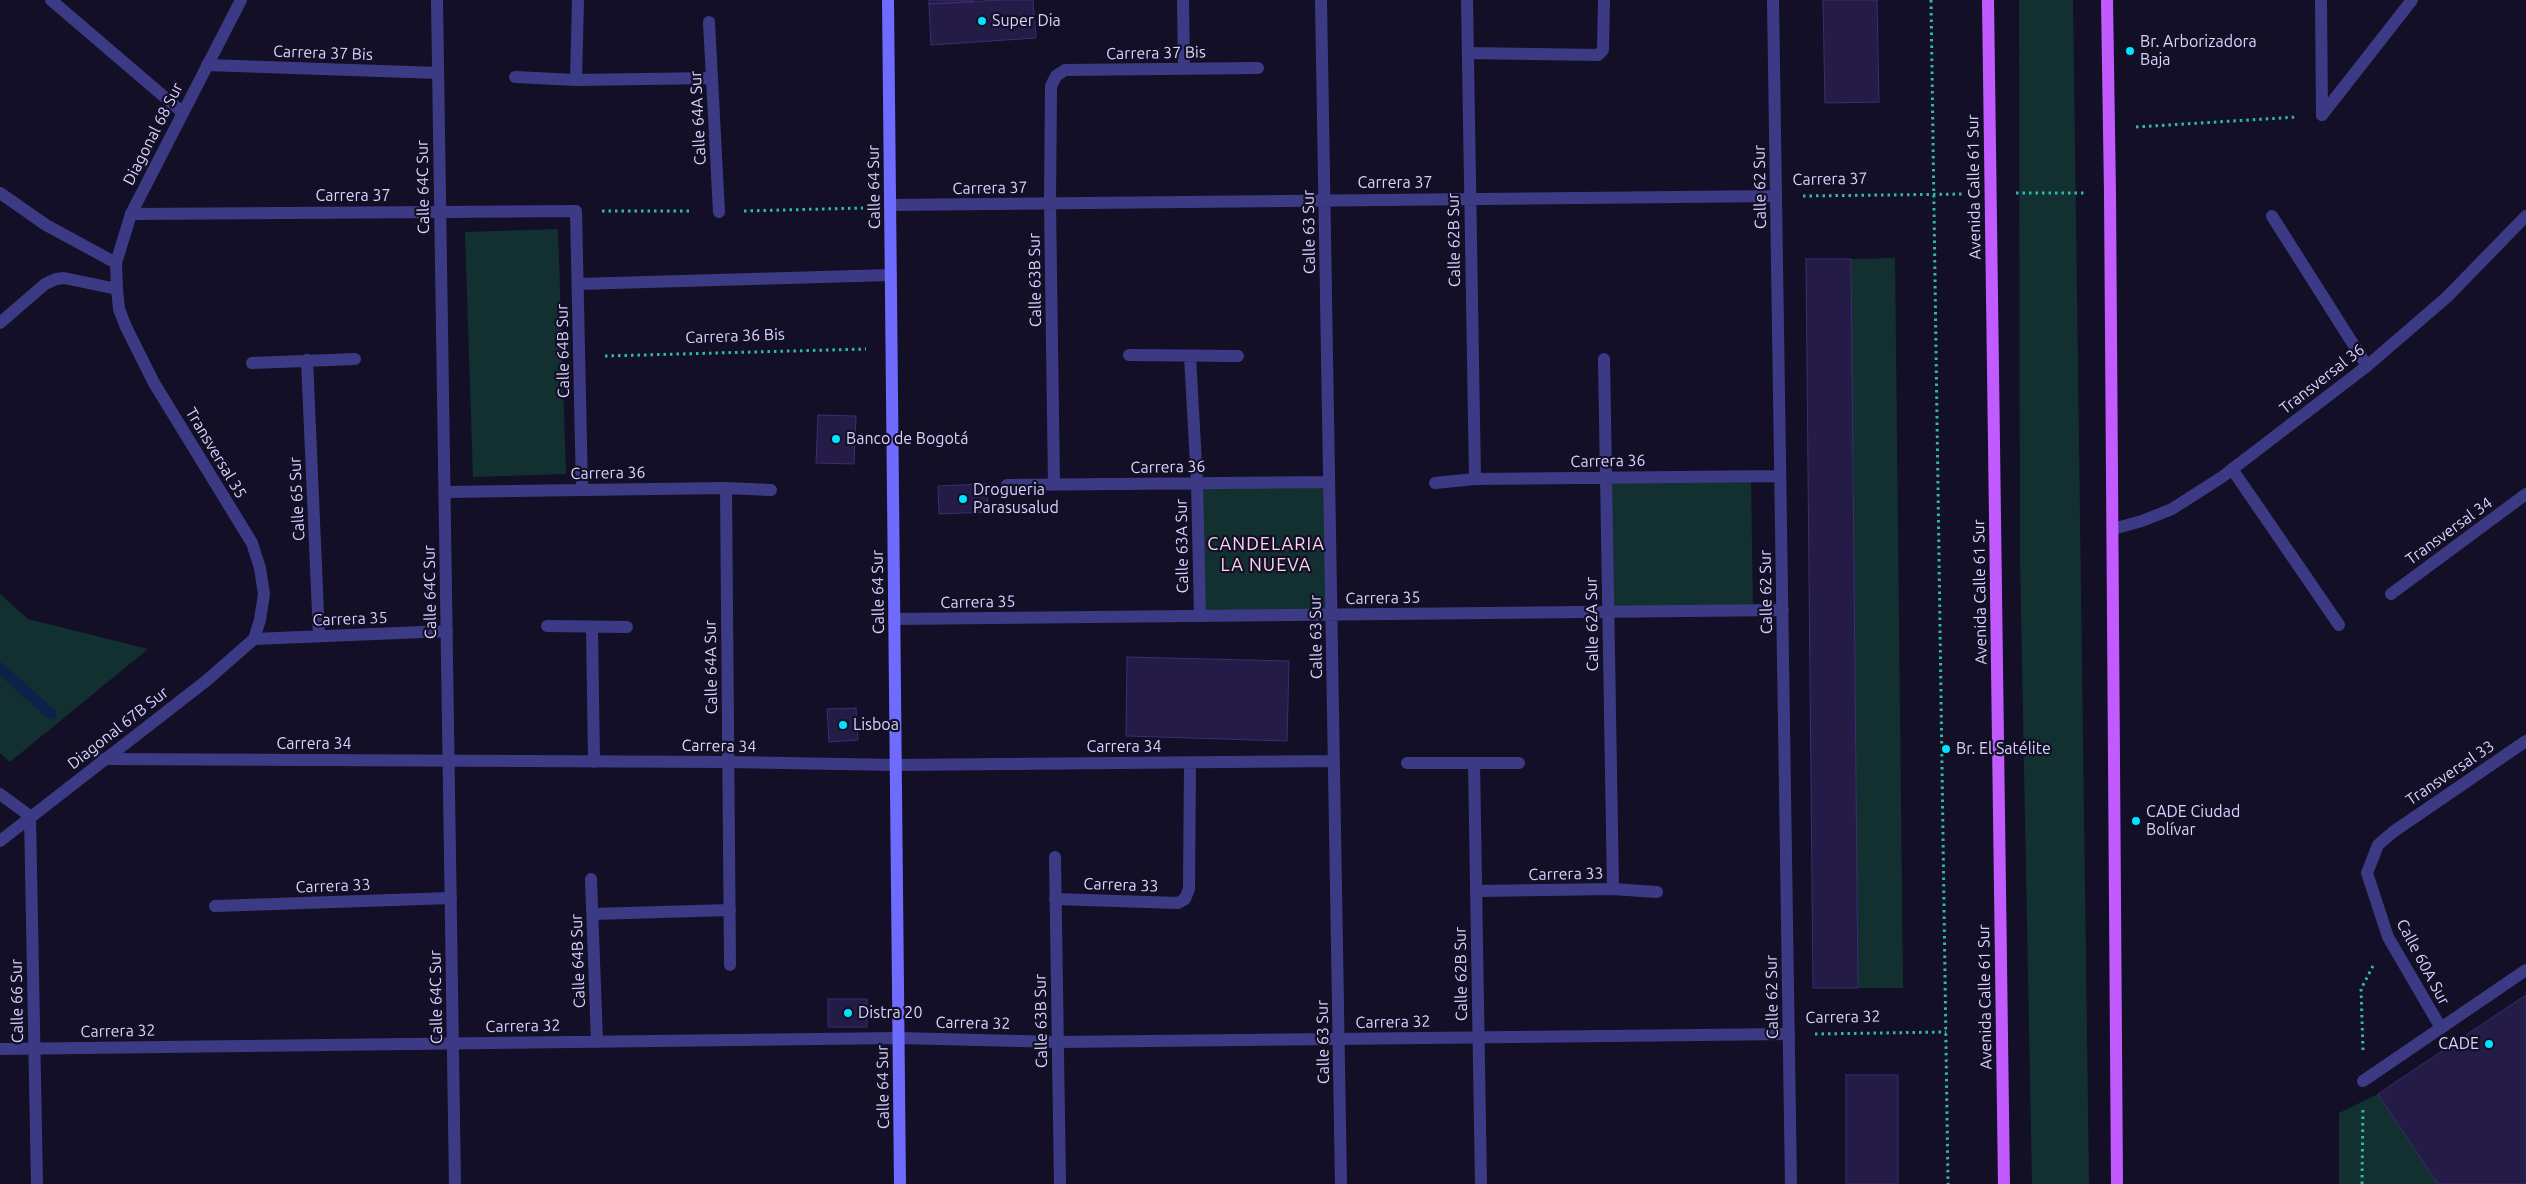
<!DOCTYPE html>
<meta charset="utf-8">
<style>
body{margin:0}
canvas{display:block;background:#130f26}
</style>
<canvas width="2526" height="1184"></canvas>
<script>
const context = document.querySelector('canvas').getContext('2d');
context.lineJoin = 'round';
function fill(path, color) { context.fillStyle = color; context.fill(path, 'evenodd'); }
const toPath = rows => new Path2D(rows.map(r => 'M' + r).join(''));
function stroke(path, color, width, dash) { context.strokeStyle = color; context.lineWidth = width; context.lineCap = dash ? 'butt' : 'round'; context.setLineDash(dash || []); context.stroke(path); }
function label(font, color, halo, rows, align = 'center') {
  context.font = font + ' Ubuntu,sans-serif'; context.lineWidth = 4.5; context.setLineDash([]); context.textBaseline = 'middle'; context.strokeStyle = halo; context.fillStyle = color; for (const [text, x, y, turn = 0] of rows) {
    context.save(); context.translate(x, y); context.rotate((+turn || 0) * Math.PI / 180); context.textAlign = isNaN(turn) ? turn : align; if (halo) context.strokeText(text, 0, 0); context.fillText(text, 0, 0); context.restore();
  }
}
const green = toPath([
 [2019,0,2073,0,2089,1184,2032,1184,2020,558],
 [558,229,566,474,473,477,465,232],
 [1895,258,1903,988,1858,988,1851,259],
 [1751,476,1753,611,1608,612,1606,478],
 [1329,482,1332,615,1200,616,1197,483],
 [0,594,28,619,148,649,10,762,0,753],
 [2378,1094,2438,1184,2339,1184,2339,1113]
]);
const stream = toPath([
 [0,668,51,714]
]);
const building = toPath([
 [929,0,973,0,974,2,929,4,929,0],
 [1001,0,1033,0,1036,38,931,45,929,4,1001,0],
 [1823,0,1877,0,1879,102,1825,103,1823,0],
 [1806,259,1851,259,1858,988,1813,988,1806,259],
 [818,415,856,416,854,464,816,463,818,415],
 [987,484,988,512,939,514,938,486,987,484],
 [1127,657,1289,661,1287,741,1126,736,1127,657],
 [856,708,858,740,829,742,827,709,856,708],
 [2526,995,2526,1184,2438,1184,2378,1094,2526,995],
 [828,999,867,999,867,1027,828,1027,828,999],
 [1846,1075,1898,1075,1898,1184,1846,1184,1846,1075]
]);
const path = toPath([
 [1931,0,1948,1184],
 [2136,127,2297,117],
 [2016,193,2085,193],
 [1803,196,1965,194],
 [602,211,693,211],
 [744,211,863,208],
 [605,356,866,349],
 [1815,1034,1946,1032],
 [2363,1050,2361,989,2374,964],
 [2362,1184,2363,1106]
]);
const lane = toPath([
 [51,0,182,112],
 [2321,0,2322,115],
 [709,22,719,212],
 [207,65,438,73],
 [515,77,576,80,712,78],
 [576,80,578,0],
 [0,193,46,225,116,263],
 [131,214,440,212],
 [2272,216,2367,366],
 [578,284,891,275],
 [0,323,45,284,56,279,64,278,117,289],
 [307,360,319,636],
 [252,363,355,359],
 [2232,469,2339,625],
 [726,488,730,965],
 [582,490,726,488,771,490],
 [547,626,627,627],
 [592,628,594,762],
 [104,759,729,762,896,765],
 [591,879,597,1042],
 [215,906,451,898],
 [593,914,730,910],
 [0,1049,899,1038,1058,1042,1789,1034]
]);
const street = toPath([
 [437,0,455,1184],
 [1183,0,1184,69],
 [1321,0,1341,1184],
 [1467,0,1475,479],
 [1773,0,1791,1184],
 [1468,53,1598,55,1603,50,1604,0],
 [2322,115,2412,0],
 [890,205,1776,196],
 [440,212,576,211,582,490,445,492],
 [1129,355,1238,356],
 [1190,356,1197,483,1200,616],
 [1604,359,1613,889],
 [1435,483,1475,479,1780,476],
 [1007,485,1329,482],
 [1054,485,1050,203,1051,86,1056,76,1065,70,1258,68],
 [2113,529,2142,521,2172,509,2222,477,2367,366,2447,297,2526,216],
 [2391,594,2526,494],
 [894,619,1783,610],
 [254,639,447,631],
 [1407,763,1519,763],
 [1474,763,1481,1184],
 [896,765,1334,761],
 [0,794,30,816,37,1184],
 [0,841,206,681,254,639,260,620,264,594,260,568,252,543,154,383,126,327,119,309,117,289,116,263,131,214,241,0],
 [1055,857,1060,1184],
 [1476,891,1613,889,1657,892],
 [1055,899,1178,903,1185,899,1189,889,1190,763],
 [2441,1028,2388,937,2367,873,2378,845,2393,832,2526,741],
 [2363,1081,2526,970]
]);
const secondary = toPath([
 [888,0,900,1184]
]);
const primary = toPath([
 [1988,0,2004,1184],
 [2107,0,2110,193,2117,1184]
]);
const markers = [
 [982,21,5,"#00e5ff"],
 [2130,51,5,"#00e5ff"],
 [836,439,5,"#00e5ff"],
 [963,499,5,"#00e5ff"],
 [843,725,5,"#00e5ff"],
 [1946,749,5,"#00e5ff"],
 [2136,821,5,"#00e5ff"],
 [848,1013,5,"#00e5ff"],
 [2489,1044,5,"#00e5ff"]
];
const poiNames = [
 ["Super Dia",992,21],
 ["Br. Arborizadora",2140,42],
 ["Baja",2140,60],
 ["Banco de Bogotá",846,439],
 ["Drogueria",973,490],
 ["Parasusalud",973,508],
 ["Lisboa",853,725],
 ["Br. El Satélite",1956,749],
 ["CADE Ciudad",2146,812],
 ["Bolívar",2146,830],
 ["Distra 20",858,1013],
 ["CADE",2479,1044,"right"]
];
const streetNames = [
 ["Carrera 37 Bis",323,53,2],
 ["Carrera 37 Bis",1156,53,-1],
 ["Calle 64A Sur",698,118,-93],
 ["Diagonal 68 Sur",153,134,-63],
 ["Carrera 37",1830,179,-1],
 ["Carrera 37",1395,183],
 ["Calle 64C Sur",423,187,-91],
 ["Calle 64 Sur",874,187,-91],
 ["Calle 62 Sur",1760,187,-91],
 ["Avenida Calle 61 Sur",1974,187,-91],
 ["Carrera 37",990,188,-1],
 ["Carrera 37",353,196],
 ["Calle 63 Sur",1309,232,-91],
 ["Calle 62B Sur",1454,240,-91],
 ["Calle 63B Sur",1035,280,-91],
 ["Carrera 36 Bis",735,336,-2],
 ["Calle 64B Sur",563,351,-91],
 ["Transversal 36",2322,379,-38],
 ["Transversal 35",216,453,59],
 ["Carrera 36",1608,461,-1],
 ["Carrera 36",1168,467,-1],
 ["Carrera 36",608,473,-1],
 ["Calle 65 Sur",297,499,-93],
 ["Transversal 34",2449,531,-36],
 ["Calle 63A Sur",1182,546,-91],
 ["Calle 64C Sur",430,592,-91],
 ["Calle 64 Sur",878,592,-91],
 ["Calle 62 Sur",1766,592,-91],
 ["Avenida Calle 61 Sur",1980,592,-91],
 ["Carrera 35",1383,598,-1],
 ["Carrera 35",978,602,-1],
 ["Carrera 35",350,619,-2],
 ["Calle 62A Sur",1592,624,-91],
 ["Calle 63 Sur",1316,637,-91],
 ["Calle 64A Sur",711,667,-91],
 ["Diagonal 67B Sur",118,728,-38],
 ["Carrera 34",314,744],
 ["Carrera 34",719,746,1],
 ["Carrera 34",1124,747],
 ["Transversal 33",2450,773,-34],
 ["Carrera 33",1566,874,-1],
 ["Carrera 33",1121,885,2],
 ["Carrera 33",333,886,-2],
 ["Calle 64B Sur",578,961,-92],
 ["Calle 60A Sur",2423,962,62],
 ["Calle 62B Sur",1461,974,-91],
 ["Calle 64C Sur",436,997,-91],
 ["Calle 62 Sur",1772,997,-91],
 ["Avenida Calle 61 Sur",1985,997,-91],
 ["Calle 66 Sur",17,1001,-91],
 ["Carrera 32",1843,1017,-1],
 ["Calle 63B Sur",1041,1021,-91],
 ["Carrera 32",1393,1022,-1],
 ["Carrera 32",973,1023,1],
 ["Carrera 32",523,1026,-1],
 ["Carrera 32",118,1031,-1],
 ["Calle 63 Sur",1323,1042,-91],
 ["Calle 64 Sur",883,1087,-91]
];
const neighbourhoodNames = [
 ["CANDELARIA",1266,544],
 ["LA NUEVA",1266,565]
];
fill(green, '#12302f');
stroke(stream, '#0c2248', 11);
fill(building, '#241b47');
stroke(building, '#3b2d73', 1);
stroke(path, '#2fb8b0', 3, [2.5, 4]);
stroke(lane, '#3d3a85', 12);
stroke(street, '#3d3a85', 12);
stroke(secondary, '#6f6bff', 12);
stroke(primary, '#c25bff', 12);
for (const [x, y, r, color] of markers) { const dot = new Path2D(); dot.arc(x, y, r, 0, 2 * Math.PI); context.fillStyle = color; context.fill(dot); stroke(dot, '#130f26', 2); }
label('16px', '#d9d4ff', '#130f26', poiNames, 'left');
label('16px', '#d9d4ff', '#130f26', streetNames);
context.letterSpacing = '1px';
label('18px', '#ffd6f0', '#130f26', neighbourhoodNames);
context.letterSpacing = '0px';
</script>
